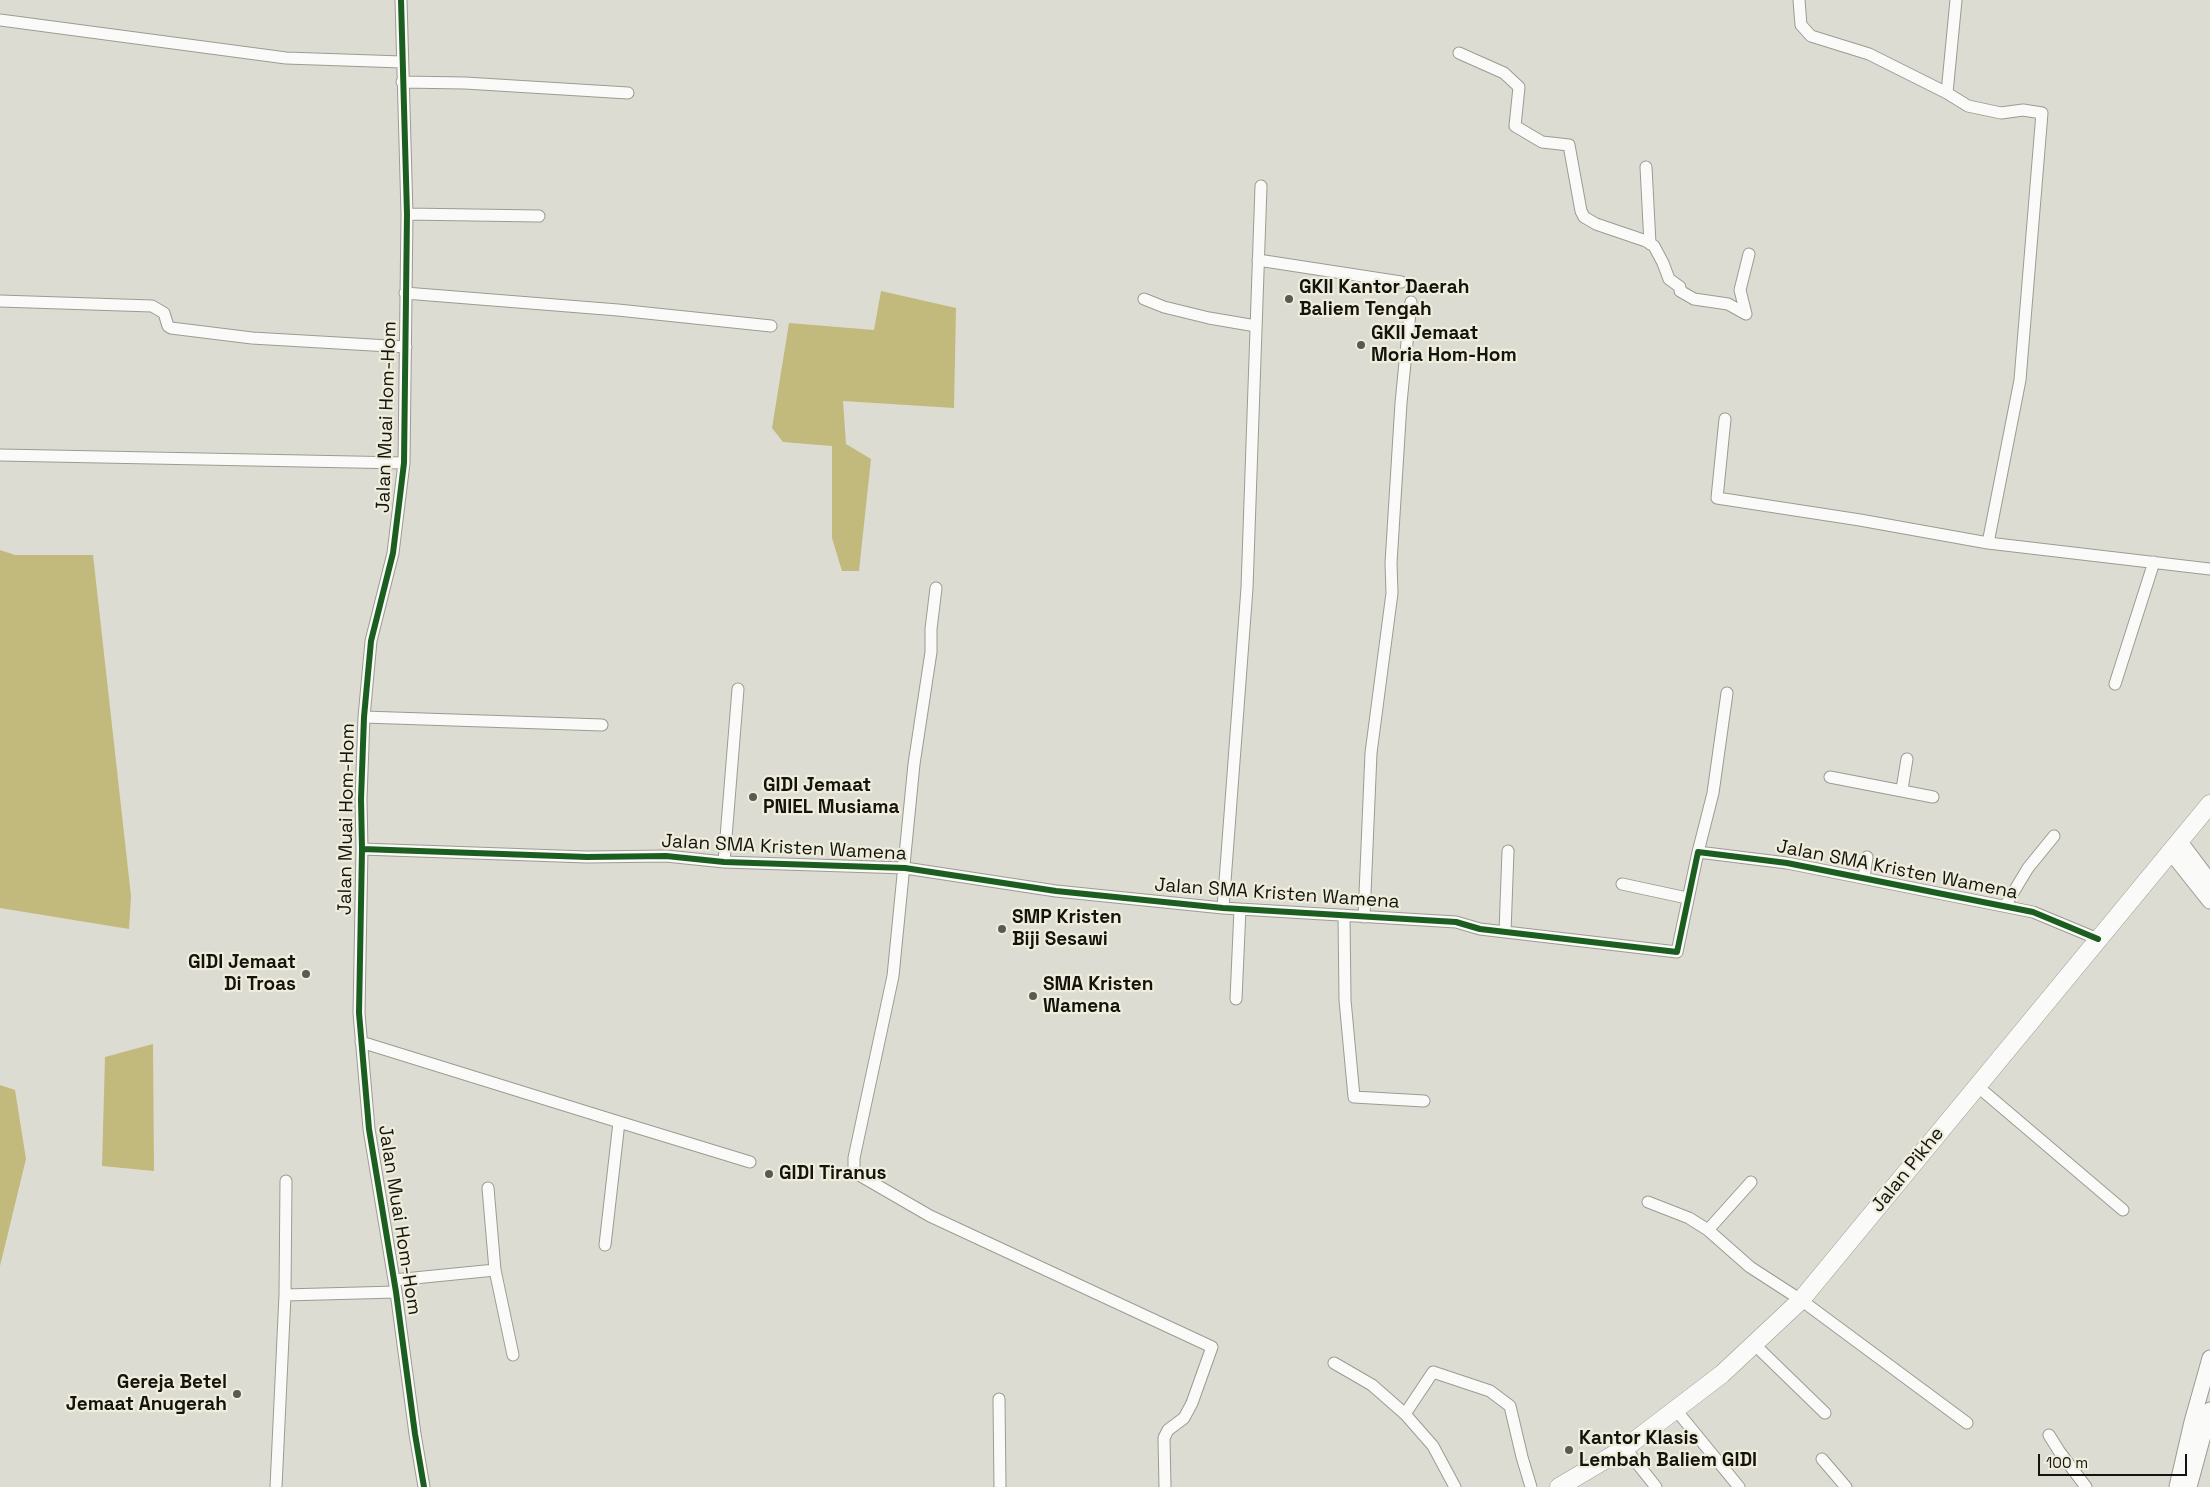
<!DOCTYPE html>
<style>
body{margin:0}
#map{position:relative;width:2210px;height:1487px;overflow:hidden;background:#dddcd2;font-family:"Space Grotesk",sans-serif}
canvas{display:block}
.scale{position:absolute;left:2038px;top:1454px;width:149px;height:22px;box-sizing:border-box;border:2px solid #14130d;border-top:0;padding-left:6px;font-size:15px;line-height:18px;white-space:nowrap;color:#14130d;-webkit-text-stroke:4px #efeddb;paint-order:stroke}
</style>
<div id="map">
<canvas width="2210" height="1487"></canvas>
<div class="scale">100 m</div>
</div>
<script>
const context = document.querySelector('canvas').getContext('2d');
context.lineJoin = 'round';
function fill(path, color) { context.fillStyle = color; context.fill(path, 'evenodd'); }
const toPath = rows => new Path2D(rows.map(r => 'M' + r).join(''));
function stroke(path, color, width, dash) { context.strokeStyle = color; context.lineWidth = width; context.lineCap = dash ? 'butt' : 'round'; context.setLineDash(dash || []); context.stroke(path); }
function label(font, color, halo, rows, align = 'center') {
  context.font = font + ' "Space Grotesk",sans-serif'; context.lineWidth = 4.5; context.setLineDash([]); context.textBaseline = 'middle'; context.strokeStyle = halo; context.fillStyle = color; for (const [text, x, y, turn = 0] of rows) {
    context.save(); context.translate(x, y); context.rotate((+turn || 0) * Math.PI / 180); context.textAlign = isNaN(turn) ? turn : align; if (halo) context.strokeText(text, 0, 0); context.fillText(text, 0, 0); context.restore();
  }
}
const forest = toPath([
 [881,291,956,308,954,408,843,401,846,444,871,459,859,571,842,571,832,538,832,446,783,442,772,428,789,323,874,330],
 [0,550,15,555,93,555,131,896,129,929,0,908],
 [153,1044,154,1171,102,1166,105,1057],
 [0,1085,15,1090,26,1159,0,1266]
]);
const minor = toPath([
 [401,0,407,214,404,463,393,553,371,641,364,717,361,799,362,849,359,1013,369,1129,396,1292,415,1434,424,1487],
 [1799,0,1801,25,1811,36,1869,54,1947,93,1968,106,2001,113,2023,110,2042,113,2020,380,1988,543],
 [0,20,286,58,402,62],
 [1459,53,1504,73,1519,87,1515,126,1542,142,1569,145,1581,211,1584,217,1596,224,1646,241,1654,246,1663,263,1669,279,1680,287,1680,291,1694,299,1728,304,1746,314],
 [402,82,465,83,628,93],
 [1947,93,1956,0],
 [1646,167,1650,244],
 [407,214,539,216],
 [1258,260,1401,282],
 [405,293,618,310,771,326],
 [1144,299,1164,307,1209,318,1256,326],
 [0,301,152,306,164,313,168,326,171,328,252,338,406,347],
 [1746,314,1740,290,1749,254],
 [1725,419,1717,498,1860,520,1988,543,2210,569],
 [0,455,404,463],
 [936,588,931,629,931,652,914,764,893,976,854,1158,854,1172,930,1216,1212,1347,1192,1403,1184,1418,1168,1430,1164,1438,1165,1487],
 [2115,684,2154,562],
 [364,717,602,725],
 [1830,777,1933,797],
 [1902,789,1907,759],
 [362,849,587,857,666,856,724,862,905,868,1056,891,1223,908,1456,922,1480,929,1677,952,1698,852,1787,863,2033,912,2098,939],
 [1698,852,1713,793,1727,693],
 [724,862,738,689],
 [1864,878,1867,857],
 [1622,884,1687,898],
 [2005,906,2028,868,2054,836],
 [1223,908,1247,588,1261,186],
 [1344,915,1345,1000,1354,1097,1424,1101],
 [1364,917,1371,753,1392,593,1391,563,1401,403,1411,302],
 [1505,932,1508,851],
 [1236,999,1240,909],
 [361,1042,619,1122,605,1245],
 [1976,1085,2123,1210],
 [619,1122,750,1162],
 [488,1188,495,1270,513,1355],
 [1648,1202,1689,1218,1708,1230,1750,1267,1801,1300,1967,1423],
 [1708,1230,1751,1182],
 [394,1280,495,1270],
 [285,1295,286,1181],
 [1755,1345,1825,1413],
 [1334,1363,1372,1385,1405,1414,1433,1446,1455,1487],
 [999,1399,1000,1487],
 [1676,1410,1739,1487],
 [1405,1414,1433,1372,1490,1391,1510,1406,1522,1457,1531,1487],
 [2049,1435,2059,1451,2086,1487],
 [1625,1448,1656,1487],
 [1822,1459,1846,1487],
 [276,1487,285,1295,396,1292]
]);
const major = toPath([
 [2180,842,2210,882],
 [2171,852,2210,901],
 [2177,1487,2192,1422,2210,1358],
 [2189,1487,2210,1410]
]);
const highway = toPath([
 [1559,1487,1625,1448,1722,1374,1801,1300,2210,804]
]);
const cycleway = toPath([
 [401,0,407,214,404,463,393,553,371,641,364,717,361,799,362,849,359,1013,369,1129,396,1292,415,1434,424,1487],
 [362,849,587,857,666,856,724,862,905,868,1056,891,1223,908,1456,922,1480,929,1677,952,1698,852,1787,863,2033,912,2098,939]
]);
const markers = [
 [1289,299,5,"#5a5952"],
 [1361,345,5,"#5a5952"],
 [753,797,5,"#5a5952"],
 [1002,929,5,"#5a5952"],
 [306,974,5,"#5a5952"],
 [1033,996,5,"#5a5952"],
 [769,1174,5,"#5a5952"],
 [237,1394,5,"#5a5952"],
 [1569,1450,5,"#5a5952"]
];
const poiNames = [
 ["GKII Kantor Daerah",1299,288],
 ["Baliem Tengah",1299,310],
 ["GKII Jemaat",1371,334],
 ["Moria Hom-Hom",1371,356],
 ["GIDI Jemaat",763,786],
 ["PNIEL Musiama",763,808],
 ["SMP Kristen",1012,918],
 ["Biji Sesawi",1012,940],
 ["GIDI Jemaat",296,963,"right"],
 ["Di Troas",296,985,"right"],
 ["SMA Kristen",1043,985],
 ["Wamena",1043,1007],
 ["GIDI Tiranus",779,1174],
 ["Gereja Betel",227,1383,"right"],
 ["Jemaat Anugerah",227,1405,"right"],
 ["Kantor Klasis",1579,1439],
 ["Lembah Baliem GIDI",1579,1461]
];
const streetNames = [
 ["Jalan Muai Hom-Hom",387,417,-88],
 ["Jalan Muai Hom-Hom",347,819,-89],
 ["Jalan SMA Kristen Wamena",784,848,3],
 ["Jalan SMA Kristen Wamena",1897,870,11],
 ["Jalan SMA Kristen Wamena",1277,894,4],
 ["Jalan Pikhe",1908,1170,-51],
 ["Jalan Muai Hom-Hom",399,1220,81]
];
fill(forest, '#c2b97d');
stroke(minor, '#9c9b93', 13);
stroke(major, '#9c9b93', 17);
stroke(highway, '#9c9b93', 19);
stroke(minor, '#fafaf8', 11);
stroke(major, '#fafaf8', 15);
stroke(highway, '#fafaf8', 18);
stroke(cycleway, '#1b5e20', 6);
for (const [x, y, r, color] of markers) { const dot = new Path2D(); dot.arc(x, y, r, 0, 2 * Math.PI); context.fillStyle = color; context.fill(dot); stroke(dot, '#efeddb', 2); }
label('bold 19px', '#14130d', '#efeddb', poiNames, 'left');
label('19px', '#14130d', '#efeddb', streetNames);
</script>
